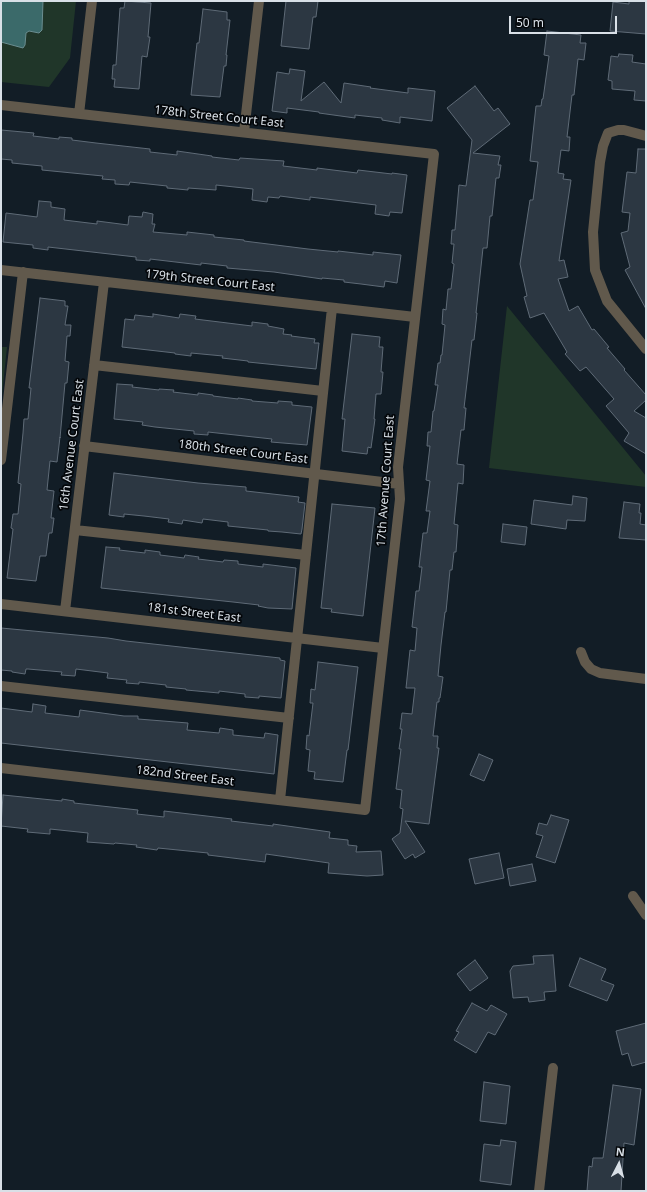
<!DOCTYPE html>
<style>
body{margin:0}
#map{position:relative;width:647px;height:1192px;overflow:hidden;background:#121d26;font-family:"Noto Sans",sans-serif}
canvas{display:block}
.frame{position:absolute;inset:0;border:2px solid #d9e0e7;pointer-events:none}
.north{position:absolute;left:599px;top:1144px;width:40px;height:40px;-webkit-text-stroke:3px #04070a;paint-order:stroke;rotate:6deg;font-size:11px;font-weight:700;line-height:16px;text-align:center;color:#d9e0e7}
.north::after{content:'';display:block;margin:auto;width:14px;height:18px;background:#d9e0e7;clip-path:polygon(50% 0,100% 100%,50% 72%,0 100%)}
.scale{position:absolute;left:509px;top:16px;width:108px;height:18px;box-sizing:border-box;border:2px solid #d9e0e7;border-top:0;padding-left:5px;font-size:12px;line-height:14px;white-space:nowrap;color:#d9e0e7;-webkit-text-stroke:3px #04070a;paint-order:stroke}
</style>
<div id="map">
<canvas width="647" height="1192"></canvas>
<div class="frame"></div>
<div class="north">N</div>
<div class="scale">50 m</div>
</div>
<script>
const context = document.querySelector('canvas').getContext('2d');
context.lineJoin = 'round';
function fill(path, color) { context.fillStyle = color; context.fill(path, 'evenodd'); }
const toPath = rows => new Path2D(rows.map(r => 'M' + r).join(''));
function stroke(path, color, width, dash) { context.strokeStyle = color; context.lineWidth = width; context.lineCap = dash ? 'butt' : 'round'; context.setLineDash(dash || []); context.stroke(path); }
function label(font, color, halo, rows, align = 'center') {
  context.font = font + ' "Noto Sans",sans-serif'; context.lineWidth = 3.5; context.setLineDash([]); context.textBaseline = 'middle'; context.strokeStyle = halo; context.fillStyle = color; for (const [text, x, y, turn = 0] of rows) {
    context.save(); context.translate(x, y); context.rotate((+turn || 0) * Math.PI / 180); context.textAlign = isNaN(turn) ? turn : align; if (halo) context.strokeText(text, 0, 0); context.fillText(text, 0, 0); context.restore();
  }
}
const green = toPath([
 [1,1,76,1,70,58,49,87,1,82],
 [507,306,646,476,646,487,489,468],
 [1,347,7,347,1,405]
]);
const water = toPath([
 [1,1,43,1,42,30,39,33,29,31,26,33,25,45,23,48,1,42,1,1]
]);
const building = toPath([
 [125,1,151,3,148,37,150,37,147,57,142,56,139,89,114,87,115,79,112,79,113,65,116,65,120,8,124,8,125,1],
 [286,1,318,1,316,17,313,17,309,49,281,46,286,1],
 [629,1,646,1,646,34,610,31,613,2,629,4,629,1],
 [203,9,227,12,227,20,230,20,226,55,227,55,226,66,224,66,220,97,191,95,197,43,199,43,203,9],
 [547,31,581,35,580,43,586,43,584,60,578,59,574,95,572,95,567,137,570,137,569,151,561,150,558,173,564,174,563,179,571,180,559,261,564,260,568,277,558,279,569,311,578,306,592,330,594,329,609,347,607,348,625,369,624,370,646,395,646,400,634,411,646,418,646,454,624,441,629,433,606,406,614,399,586,367,580,371,565,354,567,352,544,313,530,318,524,297,527,296,520,264,530,200,533,200,538,162,530,161,536,106,541,106,542,99,543,99,549,56,544,55,547,31],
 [619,54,633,55,632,62,646,64,646,101,634,100,635,91,612,89,612,81,608,80,611,56,618,57,619,54],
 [290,69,305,71,301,101,324,82,341,103,344,83,371,87,370,88,408,93,408,88,435,91,432,121,400,117,400,123,382,120,382,118,355,115,355,118,319,113,319,112,287,108,287,113,272,111,277,72,289,74,290,69],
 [475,86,494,111,498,108,510,124,473,153,500,156,498,165,501,165,499,178,496,178,492,216,490,216,487,248,483,248,476,313,477,313,474,340,472,340,464,408,466,408,464,430,461,430,457,464,464,465,463,484,458,483,454,524,458,525,456,552,454,552,452,570,450,570,446,612,445,612,441,645,438,676,443,677,440,698,439,698,439,702,437,702,433,736,438,736,437,748,439,748,429,824,405,821,425,852,415,858,413,854,405,859,392,839,400,833,403,809,400,808,402,790,396,789,401,749,399,749,402,729,400,729,402,713,412,714,415,688,406,688,410,650,415,651,417,628,412,627,416,591,419,591,422,567,419,567,423,533,427,533,430,511,426,511,430,481,426,480,430,446,427,446,428,432,431,432,433,411,434,411,438,385,435,385,438,363,440,363,441,355,442,355,445,325,442,324,443,309,446,310,448,289,451,289,454,264,452,263,454,244,451,244,452,230,455,230,459,185,466,186,472,140,447,108,475,86],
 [1,130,34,133,33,136,59,139,59,137,72,138,72,140,96,143,150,149,150,152,177,155,177,151,212,156,212,157,239,160,240,158,284,161,283,166,317,170,317,168,357,173,358,170,392,174,392,173,407,175,402,213,390,212,389,216,375,214,376,205,310,197,310,200,280,196,279,198,268,197,267,202,252,200,253,189,216,185,216,190,188,188,188,190,167,188,167,186,130,182,129,185,115,184,115,180,102,179,103,176,42,170,42,166,12,163,12,160,1,159,1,130],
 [638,149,646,149,646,309,625,270,630,267,621,233,628,231,630,213,622,212,627,172,636,173,638,149],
 [39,201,51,202,51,207,65,209,64,220,97,224,97,221,128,225,129,216,142,217,143,212,153,214,152,224,155,224,153,232,187,235,187,232,214,235,214,237,244,240,244,241,308,249,338,252,338,251,373,255,373,252,401,255,397,283,385,281,384,287,361,284,344,282,344,280,322,278,322,279,274,272,227,268,227,266,201,263,201,265,150,259,150,261,136,260,136,257,48,247,48,250,33,248,33,245,3,242,6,213,37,217,39,201],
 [40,298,65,301,65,306,68,306,65,325,71,325,70,336,67,336,65,361,69,362,67,383,65,383,60,438,60,437,57,462,50,461,47,490,54,491,51,518,54,518,52,533,49,533,46,556,40,556,36,581,7,578,13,529,11,528,13,514,18,514,21,484,18,483,23,433,24,419,28,419,31,388,29,388,40,298],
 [153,314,179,318,180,314,196,316,195,319,252,326,252,322,268,324,268,326,284,329,283,334,292,335,291,336,315,339,314,343,319,343,316,369,248,362,248,361,222,358,223,356,191,353,191,356,175,354,175,353,122,347,125,319,134,320,135,315,153,317,153,314],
 [352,334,380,337,379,347,383,347,381,372,383,372,381,394,376,394,374,419,375,419,371,448,368,447,367,454,342,451,345,419,342,419,352,334],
 [117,384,133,385,132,387,159,390,159,389,174,390,173,392,198,395,198,393,213,395,213,396,238,399,238,398,252,400,252,401,278,403,278,401,292,402,292,405,312,407,307,445,271,442,272,439,208,432,208,435,194,434,194,431,155,427,142,425,143,422,114,419,117,384],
 [114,473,198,483,246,487,246,491,299,497,298,502,305,503,302,529,301,534,282,532,268,531,268,530,228,526,228,522,203,519,202,523,183,520,182,524,168,522,169,519,144,516,124,514,124,517,109,515,114,473],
 [573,496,587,498,585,521,567,520,566,529,531,524,534,500,572,505,573,496],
 [624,502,640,504,639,513,641,513,640,524,646,525,646,540,619,538,624,502],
 [332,504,375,508,363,616,331,612,332,609,321,608,332,504],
 [503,524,527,527,525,545,501,542,503,524],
 [106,547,120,548,119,550,145,553,145,550,160,552,160,555,184,558,185,555,199,557,198,559,223,562,224,560,238,561,238,564,263,567,263,564,296,568,292,609,268,608,258,606,259,605,233,602,101,588,106,547],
 [1,628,108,638,126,641,280,658,280,660,285,661,281,698,259,696,259,698,245,697,245,694,219,691,219,693,186,690,186,689,166,687,166,685,139,682,139,684,126,683,127,680,107,678,108,673,76,669,75,676,61,675,62,672,28,669,26,669,25,674,12,672,12,671,1,670,1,628],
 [318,662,358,667,348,750,347,750,343,782,314,779,315,772,308,771,310,750,306,749,307,735,309,736,313,703,310,703,311,689,315,690,318,662],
 [33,704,46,706,45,713,79,717,80,710,124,716,138,716,138,719,188,723,187,730,219,733,220,728,233,730,233,735,264,738,265,733,278,735,274,774,1,743,1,708,32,712,33,704],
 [479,754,493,760,484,781,470,775,479,754],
 [3,795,62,801,62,799,74,801,74,803,138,810,137,814,164,817,164,811,232,819,231,821,273,826,273,824,330,832,329,838,348,840,348,845,357,846,356,852,381,851,383,875,367,876,328,873,329,863,266,854,265,862,208,855,208,853,158,848,157,850,136,847,137,845,115,843,114,844,87,842,88,833,50,829,50,834,27,832,28,829,1,826,3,795],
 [551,815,569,820,555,863,536,857,543,836,536,834,539,823,547,825,551,815],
 [499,853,504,878,475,884,469,859,499,853],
 [532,864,536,881,510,886,507,869,532,864],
 [553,955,556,991,544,992,545,1000,529,1002,528,997,513,998,510,971,513,966,534,964,533,956,553,955],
 [580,958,606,969,601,980,614,985,607,1001,569,986,580,958],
 [475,960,488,978,470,991,457,974,475,960],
 [472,1003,487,1011,491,1005,507,1014,495,1035,488,1032,476,1053,454,1040,459,1032,456,1031,472,1003],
 [646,1023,646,1062,632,1066,628,1053,622,1055,616,1031,646,1023],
 [484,1082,510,1086,506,1124,480,1121,484,1082],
 [613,1085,641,1089,634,1145,624,1143,621,1191,587,1191,589,1166,592,1167,593,1158,603,1158,613,1085],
 [501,1140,516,1142,511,1185,480,1181,484,1144,500,1146,501,1140]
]);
const minor = toPath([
 [1,105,434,154,398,467,400,499,365,810,1,768],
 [79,114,92,1],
 [244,132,259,1],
 [646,136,624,130,618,130,608,133,603,146,600,162,593,232,595,270,607,301,646,349],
 [1,270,415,317],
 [94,365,323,391],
 [84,446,399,484],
 [1,460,23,272],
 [75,530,306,555],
 [1,604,383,648],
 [65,611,104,282],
 [581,652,585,662,591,669,600,673,646,679],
 [1,686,289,718],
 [280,800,332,308],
 [633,896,646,915],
 [539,1191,553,1068]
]);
const streetNames = [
 ["178th Street Court East",219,117,6],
 ["179th Street Court East",210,281,6],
 ["16th Avenue Court East",72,445,-83],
 ["180th Street Court East",243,452,7],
 ["17th Avenue Court East",386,481,-86],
 ["181st Street East",194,613,7],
 ["182nd Street East",185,776,7]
];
fill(green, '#203629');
fill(water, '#3b6a6a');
stroke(water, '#6a8d90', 1);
fill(building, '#2c3742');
stroke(building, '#5f6b77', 1);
stroke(minor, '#61594c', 10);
label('12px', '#d9e0e7', '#04070a', streetNames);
</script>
